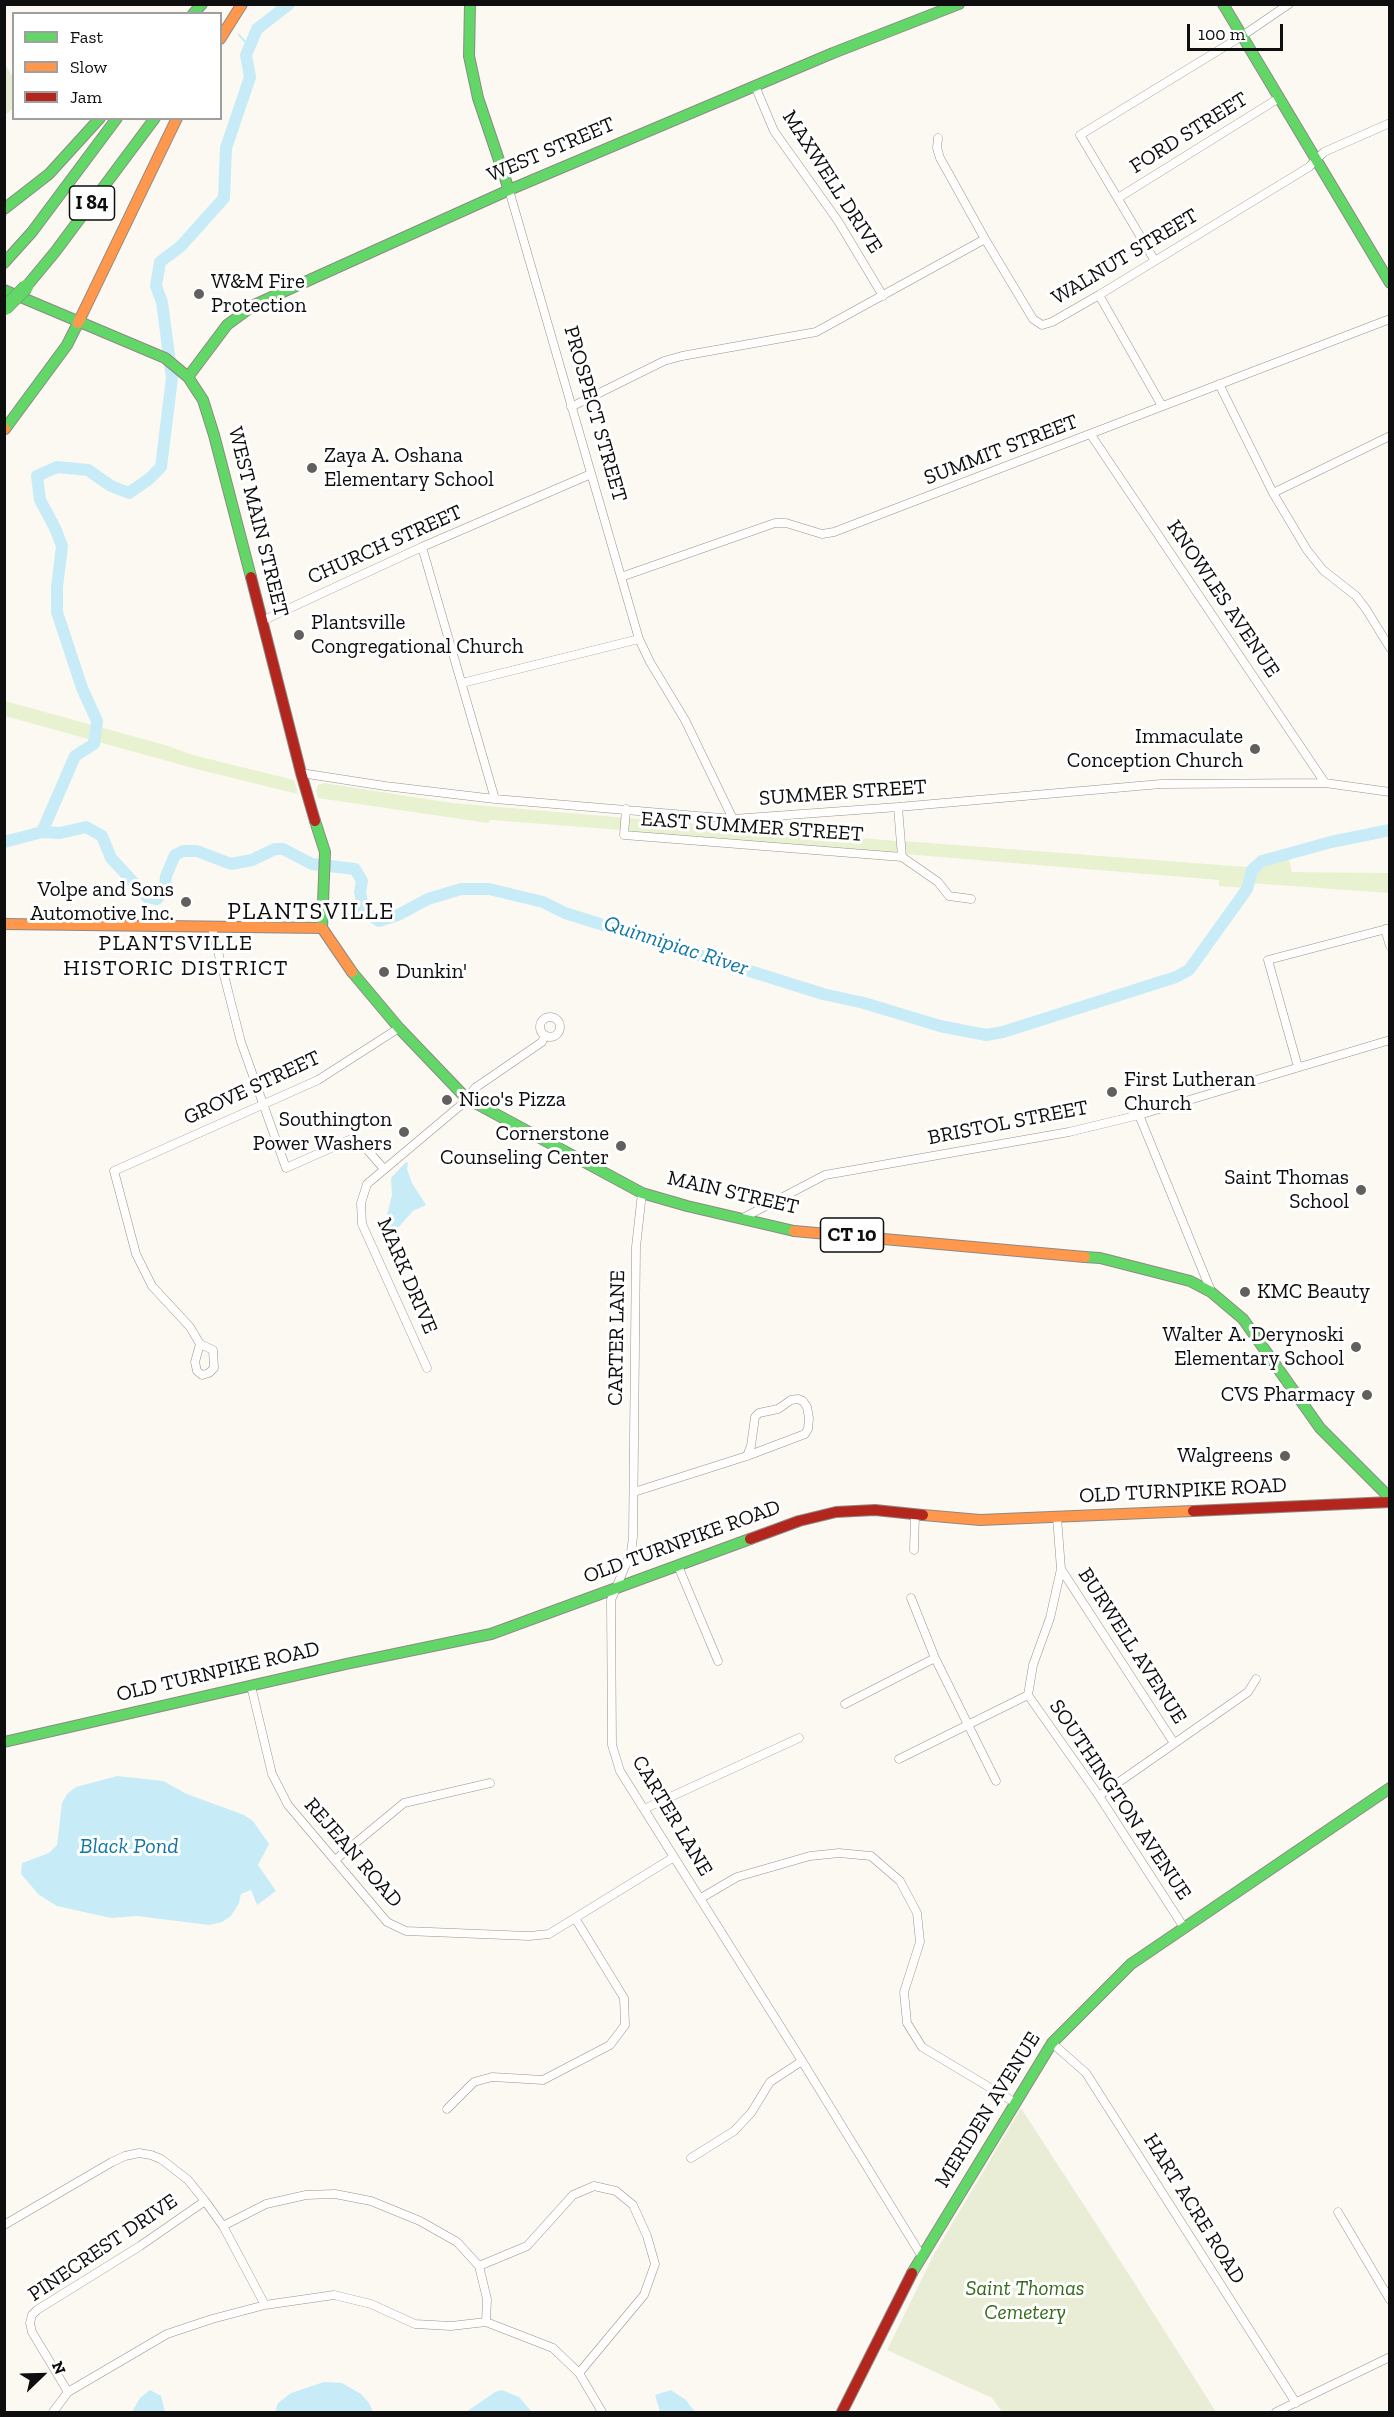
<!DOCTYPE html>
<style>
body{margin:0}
#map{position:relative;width:1394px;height:2417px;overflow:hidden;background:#fcf9f2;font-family:"Zilla Slab",serif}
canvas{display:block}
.frame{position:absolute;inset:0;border:6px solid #0e0e0e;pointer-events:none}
.legend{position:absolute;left:12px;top:12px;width:210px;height:108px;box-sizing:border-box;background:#fff;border:2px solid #9f9f9f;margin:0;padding:8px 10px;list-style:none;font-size:18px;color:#0e0e0e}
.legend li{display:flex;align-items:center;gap:12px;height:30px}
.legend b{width:30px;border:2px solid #9f9f9f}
.north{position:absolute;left:12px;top:2345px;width:60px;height:60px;-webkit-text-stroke:4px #fff;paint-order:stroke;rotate:67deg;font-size:16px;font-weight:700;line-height:24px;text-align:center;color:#0e0e0e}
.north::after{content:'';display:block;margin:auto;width:21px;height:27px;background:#0e0e0e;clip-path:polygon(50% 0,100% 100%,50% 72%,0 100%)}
.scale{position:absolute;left:1187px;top:24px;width:96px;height:27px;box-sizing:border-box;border:3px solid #0e0e0e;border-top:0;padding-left:8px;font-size:18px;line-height:21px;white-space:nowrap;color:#0e0e0e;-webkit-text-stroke:4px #fff;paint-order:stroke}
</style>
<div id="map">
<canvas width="1394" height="2417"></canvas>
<div class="frame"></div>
<ul class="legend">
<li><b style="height:8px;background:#63d668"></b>Fast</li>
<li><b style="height:8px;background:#ff974d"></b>Slow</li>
<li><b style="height:8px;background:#b3261e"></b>Jam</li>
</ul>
<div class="north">N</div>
<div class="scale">100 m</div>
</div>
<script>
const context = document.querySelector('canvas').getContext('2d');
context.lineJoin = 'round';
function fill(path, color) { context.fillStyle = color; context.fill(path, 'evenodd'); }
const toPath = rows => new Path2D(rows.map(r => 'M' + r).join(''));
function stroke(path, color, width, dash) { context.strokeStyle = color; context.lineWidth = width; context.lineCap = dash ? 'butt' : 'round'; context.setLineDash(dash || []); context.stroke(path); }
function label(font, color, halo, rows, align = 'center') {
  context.font = font + ' "Zilla Slab",serif'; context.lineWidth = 6; context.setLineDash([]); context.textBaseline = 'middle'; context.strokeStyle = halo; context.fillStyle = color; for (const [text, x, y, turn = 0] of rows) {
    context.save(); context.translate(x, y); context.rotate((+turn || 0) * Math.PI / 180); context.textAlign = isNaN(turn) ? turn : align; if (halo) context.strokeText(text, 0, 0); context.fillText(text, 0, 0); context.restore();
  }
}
const green = toPath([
 [5,701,165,745,193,755,294,780,298,794,196,769,5,716],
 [324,783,452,803,897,841,898,854,622,833,622,830,490,820,488,823,318,798,316,790,318,785],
 [903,841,1260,868,1261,862,1276,858,1277,863,1289,859,1292,872,1389,873,1389,893,1250,883,1246,888,1219,886,1219,880,904,854]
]);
const cemetery = toPath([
 [5,64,14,79,13,109,5,115],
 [1021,2108,1128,2273,1216,2412,1002,2412,992,2398,887,2350,934,2254]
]);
const water = toPath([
 [406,1162,408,1163,407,1169,412,1183,426,1205,413,1211,397,1229,388,1229,385,1223,392,1195,391,1178],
 [117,1776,163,1781,187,1794,244,1815,253,1821,269,1844,258,1865,276,1891,257,1905,251,1890,241,1894,239,1903,231,1916,222,1922,209,1925,137,1916,111,1918,57,1906,39,1895,21,1874,22,1863,49,1853,57,1845,62,1803,67,1794,76,1787],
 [324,2382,342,2383,361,2394,369,2403,373,2412,275,2412,278,2403,291,2393],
 [150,2390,161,2396,165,2412,132,2412,140,2398],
 [502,2390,519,2397,532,2412,466,2412,495,2392],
 [671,2390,686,2400,695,2412,660,2412,655,2395]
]);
const stream = toPath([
 [239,35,250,47]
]);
const river = toPath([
 [42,832,75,756,94,744,97,721,82,688,57,612,57,587,62,546,55,528,40,500,37,476,57,467,88,470,111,486,129,493,149,479,161,467,172,378,162,302,156,286,160,262,181,246,224,198,226,148,250,77,246,55,257,29,289,4],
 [4,842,42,832,60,833,86,827,102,836,111,858,147,897,157,899,165,889,166,876,175,855,183,851,197,851,231,864,252,860,275,849,283,849,312,864,355,869,362,881,360,892,364,911,379,921,398,915,428,899,461,889,489,889,543,902,565,913,823,994,864,1003,940,1026,986,1035,1003,1032,1176,977,1189,970,1247,889,1252,870,1262,861,1331,842,1390,830]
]);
const street = toPath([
 [755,86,774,131,838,221,883,296],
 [938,138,937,148,940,158,985,239,1033,319,1042,325,1052,322,1099,295,1309,167,1324,152,1390,123],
 [509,190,639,639,650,662,685,720,733,819],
 [1118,198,1279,98],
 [1155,261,1080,135,1242,36,1289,4],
 [1099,295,1162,406],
 [1219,384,1273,493,1307,550,1323,570,1356,596,1366,609,1390,648],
 [571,407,664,361,682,356,816,332,985,239],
 [1091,435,1325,783],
 [1273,493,1390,436],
 [422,547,495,799],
 [621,577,775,523,786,523,822,534,834,532,1390,319],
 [262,621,422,547,591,474],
 [462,683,639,639],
 [301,773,385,786,495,799,733,819,898,807,1161,784,1325,783,1390,792],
 [898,807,902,857],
 [626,809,624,835,902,857,938,882,949,896,971,899],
 [212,928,241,1042,286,1168,349,1140,364,1146,384,1169],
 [1385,929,1390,946],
 '540 1027a10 10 0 1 1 20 0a10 10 0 1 1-20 0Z',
 [1298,1067,1268,960,1390,928],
 [1139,1115,1211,1291],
 [642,1193,636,1247,633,1537,631,1552,611,1600,612,1745,620,1771,802,2061,921,2255],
 [741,1219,825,1175,1069,1132,1139,1115,1390,1040],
 [200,1344,195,1362,197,1371,202,1375,209,1373,214,1368,213,1350,200,1344,190,1327,152,1286,136,1254,114,1171,318,1080,399,1028],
 [427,1368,362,1224,361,1203,367,1184,461,1105,475,1088,542,1042,545,1035],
 [634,1492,747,1456,805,1434,808,1429,809,1418,807,1407,803,1401,798,1399,791,1400,778,1409,759,1413,755,1417,751,1446,747,1456],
 [1057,1517,1061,1569,1050,1618,1033,1665,1028,1695,1099,1796,1183,1926],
 [914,1550,915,1514],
 [678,1566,718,1661],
 [1061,1569,1174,1743],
 [911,1598,935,1658,996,1781],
 [251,1686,272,1774,288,1805,387,1922,406,1931,529,1936,549,1934,674,1857],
 [845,1704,935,1658],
 [899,1759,1028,1695],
 [1099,1796,1248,1692,1256,1679],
 [644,1809,799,1738],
 [335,1860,404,1803,490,1783],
 [701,1898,737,1877,810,1856,839,1853,871,1856,900,1881,917,1913,920,1942,904,1992,907,2023,922,2047,1014,2102],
 [1052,2043,1086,2073,1296,2403],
 [447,2109,474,2082,492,2077,543,2080,610,2045,625,2025,624,1998,575,1918],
 [691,2158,734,2131,751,2113,770,2082,802,2061],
 [1338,2212,1390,2300],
 [4,2225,112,2162,125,2156,139,2153,151,2155,161,2159,188,2180,205,2201,223,2226,265,2305],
 [223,2226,266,2204,306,2195,335,2194,371,2201,420,2221,457,2242,479,2266,487,2299,486,2322],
 [479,2266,527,2246,573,2195,594,2186,616,2191,633,2205,647,2236,655,2264,644,2295,579,2373],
 [68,2392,32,2332,30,2323,32,2315,37,2310,140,2246,205,2201],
 [53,2412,68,2392,167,2334,212,2319,265,2305,334,2295,371,2304,415,2324,451,2326,486,2322,553,2348,579,2373,602,2412],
 [1276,2412,1390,2357]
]);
const fast = toPath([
 [470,4,469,56,478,98,509,190],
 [1223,4,1390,283],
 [193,14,202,4],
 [4,209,49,174,100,118],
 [4,263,32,232,117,118],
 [26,287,55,252,155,118],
 [4,290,165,358,188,377,203,400,214,435,251,577],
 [188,377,227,325,254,305,509,190,833,53,959,4],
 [5,429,67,345,78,323],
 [315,821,325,852,322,928],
 [352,972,399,1028,466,1098,642,1193,687,1206,794,1231],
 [1085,1257,1100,1258,1190,1281,1211,1292,1243,1319,1320,1428,1390,1498],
 [4,1742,346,1664,491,1634,750,1539],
 [912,2273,1052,2043,1131,1964,1390,1788]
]);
const slow = toPath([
 [220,39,242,4],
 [78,323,177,118],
 [4,429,5,429],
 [4,924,322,928,352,972],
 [794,1231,1085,1257],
 [923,1515,980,1520,1193,1511]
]);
const jam = toPath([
 [251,577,301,773,315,821],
 [1193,1511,1390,1502],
 [750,1539,799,1521,836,1512,875,1510,923,1515],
 [842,2412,912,2273]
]);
const fastBridge = toPath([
 [5,308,26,287]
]);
const markers = [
 [199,294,6,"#61605e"],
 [312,468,6,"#61605e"],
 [299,635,6,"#61605e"],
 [1255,749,6,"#61605e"],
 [186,902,6,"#61605e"],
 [384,972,6,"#61605e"],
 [1112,1092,6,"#61605e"],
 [447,1100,6,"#61605e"],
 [404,1132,6,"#61605e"],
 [621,1146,6,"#61605e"],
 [1361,1190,6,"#61605e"],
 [1245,1292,6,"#61605e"],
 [1356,1347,6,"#61605e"],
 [1367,1395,6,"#61605e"],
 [1285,1456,6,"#61605e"]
];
const shields = [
 [92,203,45],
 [852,1235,63]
];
const shieldNames = [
 ["I 84",92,203],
 ["CT 10",852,1235]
];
const streetNames = [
 ["FORD STREET",1189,133,-32],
 ["WEST STREET",551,150,-23],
 ["MAXWELL DRIVE",832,182,57],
 ["WALNUT STREET",1125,257,-31],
 ["PROSPECT STREET",595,414,74],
 ["SUMMIT STREET",1001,450,-21],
 ["WEST MAIN STREET",258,522,76],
 ["CHURCH STREET",385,545,-24],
 ["KNOWLES AVENUE",1223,599,56],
 ["SUMMER STREET",843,793,-4],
 ["EAST SUMMER STREET",752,827,4],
 ["GROVE STREET",252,1088,-25],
 ["BRISTOL STREET",1008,1123,-11],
 ["MAIN STREET",733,1193,13],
 ["MARK DRIVE",407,1276,67],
 ["CARTER LANE",617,1338,-89],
 ["OLD TURNPIKE ROAD",1183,1491,-3],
 ["OLD TURNPIKE ROAD",682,1542,-20],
 ["BURWELL AVENUE",1132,1646,57],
 ["OLD TURNPIKE ROAD",218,1672,-13],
 ["SOUTHINGTON AVENUE",1120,1800,56],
 ["CARTER LANE",672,1816,59],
 ["REJEAN ROAD",353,1853,49],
 ["MERIDEN AVENUE",988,2110,-58],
 ["HART ACRE ROAD",1194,2209,58],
 ["PINECREST DRIVE",103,2248,-34]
];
const poiNames = [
 ["W&M Fire",211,282,"left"],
 ["Protection",211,306,"left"],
 ["Zaya A. Oshana",324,456,"left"],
 ["Elementary School",324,480,"left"],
 ["Plantsville",311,623,"left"],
 ["Congregational Church",311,647,"left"],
 ["Immaculate",1243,737],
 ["Conception Church",1243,761],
 ["Volpe and Sons",174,890],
 ["Automotive Inc.",174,914],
 ["Dunkin'",396,972,"left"],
 ["First Lutheran",1124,1080,"left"],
 ["Church",1124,1104,"left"],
 ["Nico's Pizza",459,1100,"left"],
 ["Southington",392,1120],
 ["Power Washers",392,1144],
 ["Cornerstone",609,1134],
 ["Counseling Center",609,1158],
 ["Saint Thomas",1349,1178],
 ["School",1349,1202],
 ["KMC Beauty",1257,1292,"left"],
 ["Walter A. Derynoski",1344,1335],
 ["Elementary School",1344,1359],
 ["CVS Pharmacy",1355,1395],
 ["Walgreens",1273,1456]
];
const parkNames = [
 ["Saint Thomas",1025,2289],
 ["Cemetery",1025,2313]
];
const neighbourhoodNames = [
 ["PLANTSVILLE",176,944],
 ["HISTORIC DISTRICT",176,969]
];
const waterNames = [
 ["Quinnipiac River",676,946,18],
 ["Black Pond",129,1847]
];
const quarterNames = [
 ["PLANTSVILLE",311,912]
];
fill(green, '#e8f2d1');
fill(cemetery, '#eaedd5');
fill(water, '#c7ecf8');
stroke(stream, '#c7ecf8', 2);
stroke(river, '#c7ecf8', 12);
stroke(street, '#959491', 9);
stroke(fast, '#8c8a87', 12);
stroke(slow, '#8c8a87', 12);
stroke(jam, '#8c8a87', 12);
stroke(street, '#fffefd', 8);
stroke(fast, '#63d668', 10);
stroke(slow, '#ff974d', 10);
stroke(jam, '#b3261e', 10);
stroke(fastBridge, '#82817e', 15, []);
stroke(fastBridge, '#63d668', 14);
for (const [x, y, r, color] of markers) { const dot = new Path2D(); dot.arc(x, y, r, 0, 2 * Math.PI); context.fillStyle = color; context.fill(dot); stroke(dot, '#fff', 2); }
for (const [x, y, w] of shields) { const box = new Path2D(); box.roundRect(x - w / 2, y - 17, w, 34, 4.5); context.fillStyle = '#fff'; context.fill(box); stroke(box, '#0e0e0e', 1.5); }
label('bold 20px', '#0e0e0e', null, shieldNames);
label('21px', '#0e0e0e', '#fff', streetNames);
label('21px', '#0e0e0e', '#fff', poiNames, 'right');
label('italic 21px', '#346a1a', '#fff', parkNames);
context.letterSpacing = '1.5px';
label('22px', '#0e0e0e', '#fff', neighbourhoodNames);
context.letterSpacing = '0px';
label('italic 22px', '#0f77a8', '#fff', waterNames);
context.letterSpacing = '1.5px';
label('24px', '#0e0e0e', '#fff', quarterNames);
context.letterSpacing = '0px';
</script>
